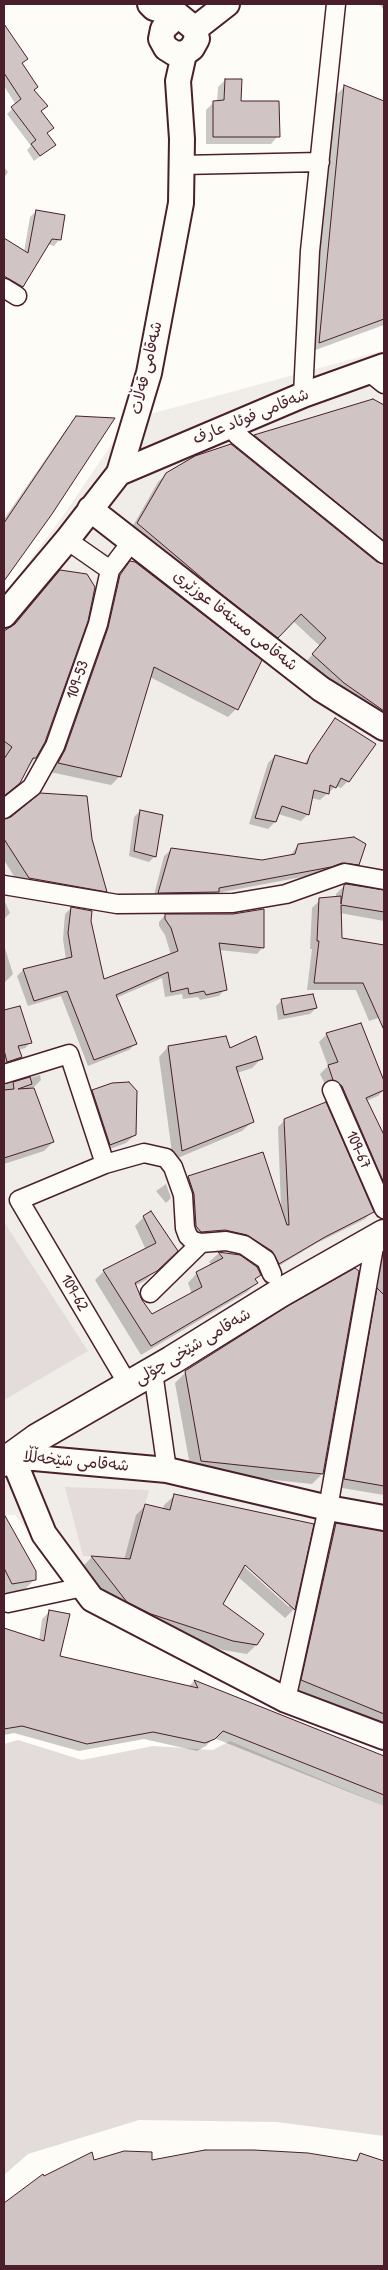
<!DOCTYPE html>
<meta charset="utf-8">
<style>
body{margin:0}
#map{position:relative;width:388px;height:2270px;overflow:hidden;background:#fdfcf7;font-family:"Patrick Hand",sans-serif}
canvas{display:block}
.frame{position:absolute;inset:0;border:5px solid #4a1f2b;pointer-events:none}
</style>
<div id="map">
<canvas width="388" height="2270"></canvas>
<div class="frame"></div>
</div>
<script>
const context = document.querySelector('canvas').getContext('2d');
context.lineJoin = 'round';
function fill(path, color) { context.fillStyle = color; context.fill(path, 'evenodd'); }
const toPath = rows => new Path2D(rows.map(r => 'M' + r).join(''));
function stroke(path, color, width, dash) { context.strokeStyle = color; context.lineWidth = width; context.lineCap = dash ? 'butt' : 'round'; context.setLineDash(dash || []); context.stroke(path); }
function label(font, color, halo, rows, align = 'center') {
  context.font = font + ' "Patrick Hand","Playpen Sans Arabic",sans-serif'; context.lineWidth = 4; context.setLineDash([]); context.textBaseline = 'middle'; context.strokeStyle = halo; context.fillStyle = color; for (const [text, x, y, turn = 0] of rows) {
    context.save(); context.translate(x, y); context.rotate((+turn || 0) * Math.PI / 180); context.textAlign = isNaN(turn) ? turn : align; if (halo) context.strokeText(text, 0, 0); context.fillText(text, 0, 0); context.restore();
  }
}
const built = toPath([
 [382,351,384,353,384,1726,175,1645,93,1610,15,1515,4,1515,4,595,65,513,128,420]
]);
const green = toPath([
 [4,1222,88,1351,4,1400],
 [65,1487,149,1490,130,1559,83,1556],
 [18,1740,82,1760,153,1746,213,1750,230,1741,384,1806,384,2136,277,2122,139,2120,28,2154,4,2175,4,1744]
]);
const shadow = toPath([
 [379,4,384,4,384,8,383,9],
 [4,26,26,59,21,64,33,90,46,134,54,145,34,161,27,150,31,146,7,114,16,105,4,86],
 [225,80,240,102,278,136,271,144,206,144,206,110,214,102,217,102,218,87],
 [344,87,384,102,384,325,310,352,334,97],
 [4,167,8,172,4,178],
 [36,211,59,240,54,246,47,244,22,286,16,292,4,285,4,240,24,252,30,217],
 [373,401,384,407,384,556,247,444,255,436],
 [77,417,51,513,4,578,4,519,67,428],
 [167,474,377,563,384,564,384,723,305,663,320,646,293,621,269,645,130,531,158,482],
 [131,562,236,709,228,717,150,677,120,776,111,785,50,772,112,584],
 [60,571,35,758,10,791,4,796,4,638,26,615,24,613],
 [335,720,374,744,348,781,341,788,336,786,320,800,311,798,308,814,301,821,278,814,275,822,268,829,249,824,268,763,275,756,304,764],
 [140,811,155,856,149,862,129,856,134,817],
 [4,820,91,839,106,891,98,899,20,886,4,860],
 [298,845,358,864,351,871,323,873,217,893,211,899,153,899,164,856,171,850,262,861,290,856],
 [344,886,384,892,384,921,340,913,340,939,384,946,384,1016,369,1021,356,990,307,990,312,949,310,949,312,908,320,900,336,898,336,894],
 [4,900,10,913,4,919],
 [71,908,90,922,103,981,171,955,165,935,159,926,159,922,165,915,263,947,257,954,219,950,225,989,219,996,200,1000,198,997,183,999,182,994,165,997,162,978,116,998,135,1044,129,1050,88,1066,61,996,28,1006,17,976,23,970,66,960,63,939,65,914],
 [4,945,13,974,4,983],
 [282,1000,316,1008,310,1014,278,1020,276,1006],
 [19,1008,31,1042,25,1048,18,1050,21,1057,15,1063,4,1066,4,1011],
 [360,1025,384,1084,384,1090,378,1096,366,1101,384,1137,384,1207,320,1074,328,1066,319,1042,327,1034],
 [168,1047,229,1049,262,1058,252,1068,237,1073,252,1122,242,1131,173,1160,159,1057],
 [40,1075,41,1080,33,1088,53,1142,44,1151,4,1164,4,1085],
 [93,1092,135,1135,126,1143,102,1152,84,1100],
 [285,1120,372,1212,365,1219,317,1243,272,1270,265,1258,193,1238,181,1184,188,1177,263,1153,281,1208,278,1127],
 [166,1184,171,1198,166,1203,156,1191],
 [144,1217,176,1250,146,1280,135,1286,141,1301,152,1316,192,1294,188,1283,197,1273,212,1265,209,1262,218,1254,239,1256,259,1275,254,1280,256,1283,247,1292,141,1355,95,1280,104,1271,146,1250,135,1226],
 [384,1256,384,1495,336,1487,369,1299,376,1291,382,1258],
 [186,1372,322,1474,312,1484,191,1471,175,1383],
 [174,1496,312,1525,294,1609,285,1618,237,1576,221,1604,256,1645,247,1654,223,1650,141,1623,117,1611,82,1567,91,1558,124,1560,136,1515,145,1506,163,1509,164,1505],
 [241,1560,289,1603,289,1607,239,1562],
 [4,1521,6,1521,35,1579,24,1590,4,1593],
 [336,1525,384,1533,384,1727,293,1689,327,1534],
 [50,1611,59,1657,188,1687,194,1681,384,1757,384,1806,214,1738,206,1746,197,1751,144,1739,79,1751,14,1733,4,1735,4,1630,39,1641,42,1619],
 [361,2155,384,2163,384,2266,4,2266,4,2205,28,2186,43,2178,93,2161,354,2162]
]);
const building = toPath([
 [4,24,28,59,22,63,38,87,34,90,48,106,41,111,54,128,47,133,56,145,40,156,31,144,36,140,11,107,21,99,4,73,4,24],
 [225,79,242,79,241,101,279,101,280,137,213,137,213,101,224,100,225,79],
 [344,85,384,101,384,319,319,343,344,85],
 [36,210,65,215,61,240,52,239,23,287,4,276,4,238,28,253,36,210],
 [373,399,384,405,384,541,254,435,373,399],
 [76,416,115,418,52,514,4,581,4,523,76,416],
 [231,444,377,562,384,564,384,711,344,683,312,654,326,638,301,614,278,638,215,589,137,523,166,473,195,456,231,444],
 [130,561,135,562,262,660,238,710,154,667,121,777,58,763,65,750,108,628,120,575,130,561],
 [60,570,87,574,95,587,88,621,45,742,36,758,33,758,20,783,4,796,4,759,12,747,4,741,4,631,15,624,60,570],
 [335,718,376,744,349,782,341,778,336,788,330,785,329,794,314,790,309,815,282,806,276,822,255,818,275,755,307,764,310,755,335,718],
 [40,793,87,796,92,839,107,892,29,878,4,839,4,819,11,817,40,793],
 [140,810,163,815,156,857,134,851,140,810],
 [354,837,366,844,359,865,342,863,331,867,219,888,219,892,158,893,171,848,262,860,295,854,298,844,354,837],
 [346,884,384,890,384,912,341,905,342,938,384,945,384,1030,363,983,314,983,319,941,317,941,319,898,341,896,341,904,344,885,346,884],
 [71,907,92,911,91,921,104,979,178,951,171,928,165,919,165,914,233,914,264,909,264,948,219,943,227,990,206,995,204,991,189,994,188,988,171,992,168,972,116,995,137,1044,94,1060,67,991,34,1001,23,969,72,957,68,933,71,907],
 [313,994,317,1008,284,1015,281,999,313,994],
 [20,1006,32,1043,18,1046,22,1057,7,1062,4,1050,4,1010,20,1006],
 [361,1023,384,1081,384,1090,366,1098,384,1135,384,1183,342,1086,333,1080,328,1065,338,1062,326,1033,361,1023],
 [226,1036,230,1048,256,1036,263,1059,236,1067,254,1122,182,1151,168,1046,226,1036],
 [30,1077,32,1084,18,1089,34,1088,54,1142,4,1158,4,1090,14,1089,13,1082,30,1077],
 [129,1082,137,1091,136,1135,110,1145,92,1090,112,1083,129,1082],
 [326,1102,374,1212,325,1237,279,1264,272,1251,247,1235,225,1230,201,1232,196,1226,194,1194,188,1176,263,1152,287,1225,289,1225,284,1119,326,1102],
 [151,1211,178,1251,157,1271,135,1283,142,1300,152,1314,202,1287,196,1272,223,1258,218,1252,240,1255,257,1267,261,1275,255,1279,258,1283,151,1346,103,1270,156,1243,143,1216,151,1211],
 [355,1268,359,1271,323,1474,201,1461,185,1371,288,1306,355,1268],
 [377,1288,384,1295,384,1486,344,1479,377,1288],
 [174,1494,314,1524,295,1610,245,1565,223,1604,264,1634,257,1645,233,1641,151,1614,127,1602,91,1556,130,1559,145,1504,170,1510,174,1494],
 [4,1514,36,1571,36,1580,12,1584,4,1568,4,1514],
 [336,1523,384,1531,384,1714,301,1680,336,1523],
 [49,1610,70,1614,60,1656,198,1688,194,1680,384,1756,384,1795,223,1731,215,1739,205,1743,153,1732,87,1744,22,1726,4,1729,4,1628,44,1641,49,1610],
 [205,2150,254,2150,308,2153,357,2161,360,2153,384,2161,384,2266,4,2266,4,2203,43,2174,44,2176,92,2152,94,2160,124,2151,152,2152,152,2160,205,2150]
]);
const street = toPath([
 [182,165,320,162],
 [4,288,17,296],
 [369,372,384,384],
 [303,395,310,251,336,4],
 [237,435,384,554],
 [67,540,110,570],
 [4,809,32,787,55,746,98,624,110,570,132,541],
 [4,885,117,904,233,903,286,894,345,873,384,880],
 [4,1074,69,1054,105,1164],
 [332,1090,384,1209],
 [150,1293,201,1243],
 [153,1372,167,1470],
 [129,1386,19,1200,105,1164,144,1153,166,1158,173,1167,183,1195,185,1228,188,1236,193,1241,201,1243,226,1241,244,1245,266,1260,272,1274],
 [8,1603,83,1587],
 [286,1700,328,1508,375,1241]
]);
const secondary = toPath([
 [150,4,154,8,178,15,195,29,197,39,192,48,184,54,174,53,166,48,161,39,163,29,178,15],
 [195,29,227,4],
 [119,473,303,395,384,366],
 [90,509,321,689,384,728],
 [4,615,67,540,119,473,149,373,181,203,182,139,178,81,184,54],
 [384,1518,328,1508,167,1470,12,1456,44,1534,92,1599,286,1700,384,1737]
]);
const primary = toPath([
 [4,1462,37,1438,172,1360,280,1293,384,1234]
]);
const streetNames = [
 ["شەقامی قەڵات",147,368,-77],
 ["شەقامی فوئاد عارف",251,417,-22],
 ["شەقامی مستەفا عوزێری",235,621,38],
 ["109-53",78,680,-71],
 ["109-67",358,1150,66],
 ["109-62",74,1293,60],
 ["شەقامی شێخی چۆلی",193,1347,-31],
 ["شەقامی شێخەڵڵا",76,1462,5]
];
fill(built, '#f0ece8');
fill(green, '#e3dcda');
fill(shadow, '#0003');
fill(building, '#d0c5c4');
stroke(building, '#4a1f2b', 1);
stroke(street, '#4a1f2b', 21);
stroke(secondary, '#4a1f2b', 28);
stroke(primary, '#4a1f2b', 31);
stroke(street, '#fdfcf7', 18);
stroke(secondary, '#fdfcf7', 24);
stroke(primary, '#fdfcf7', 28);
label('16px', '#4a1f2b', '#fdfcf7', streetNames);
</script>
